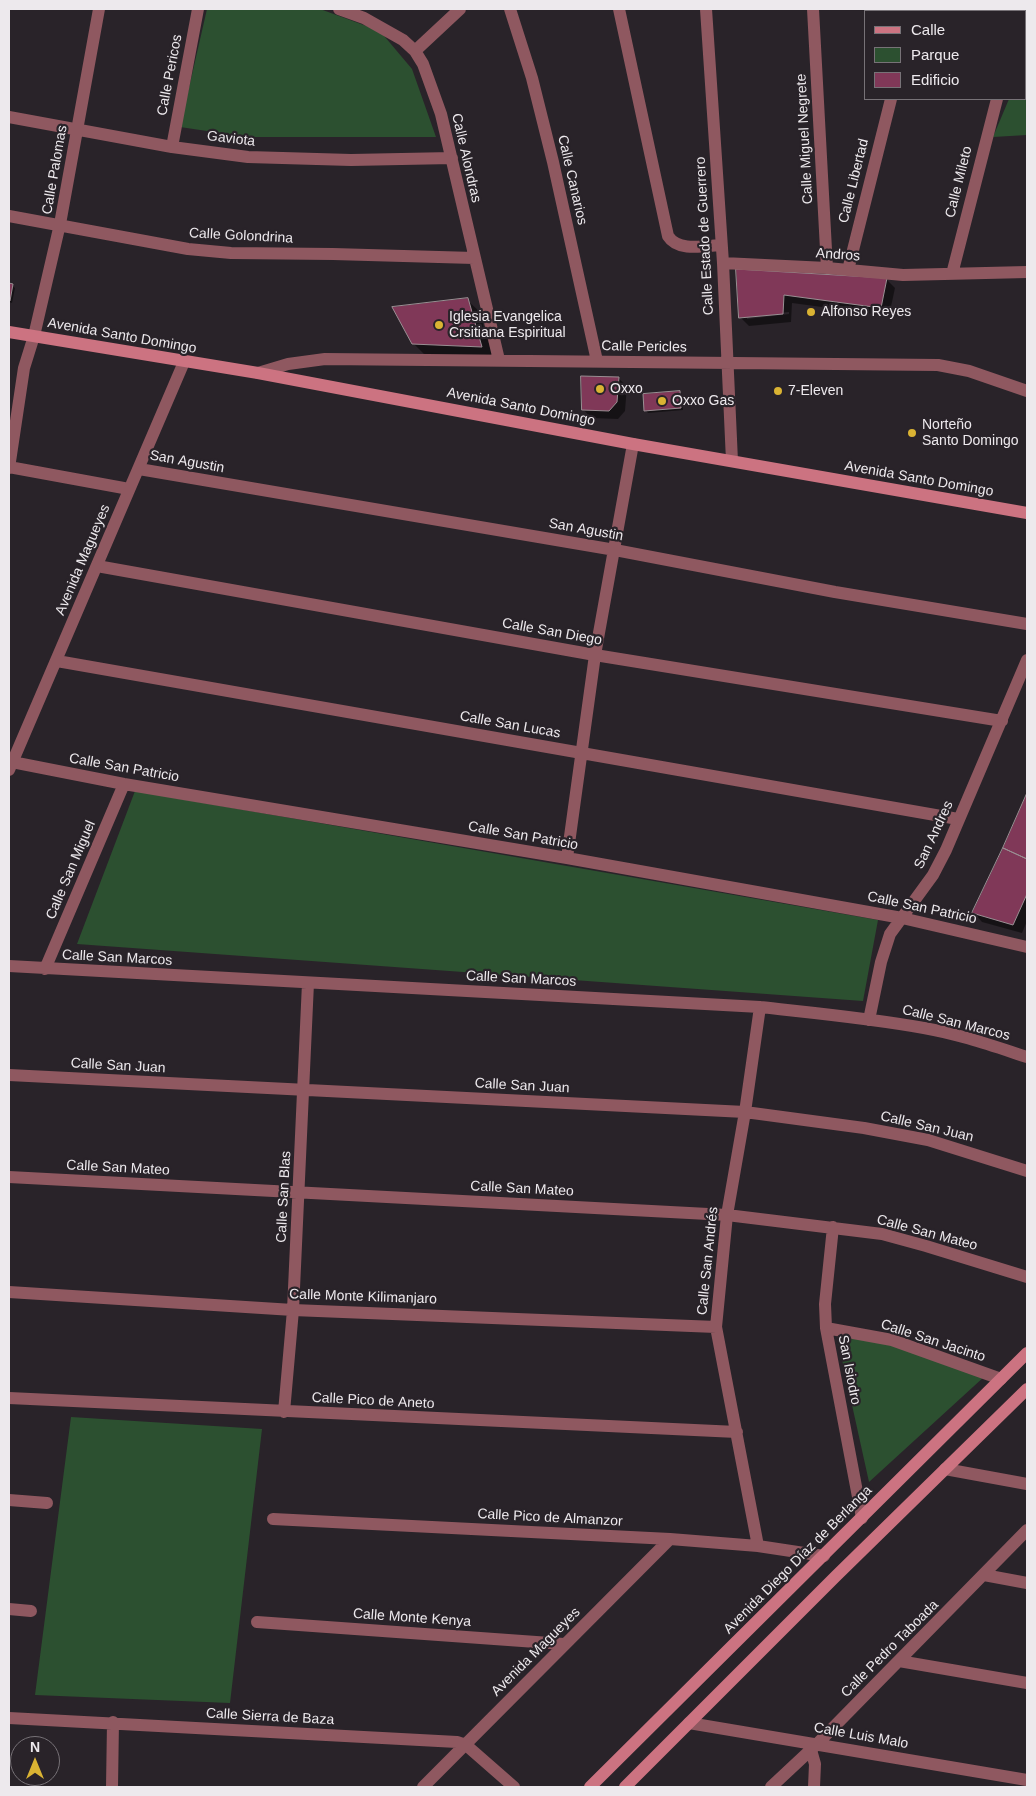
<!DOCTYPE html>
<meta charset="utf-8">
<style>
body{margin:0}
#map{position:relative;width:1036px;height:1796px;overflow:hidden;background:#292329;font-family:Helvetica,sans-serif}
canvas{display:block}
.frame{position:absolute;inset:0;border:10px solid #ede9ed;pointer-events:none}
.legend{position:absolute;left:864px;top:10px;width:162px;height:90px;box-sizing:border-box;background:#292329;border:1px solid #777277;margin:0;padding:6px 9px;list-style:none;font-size:15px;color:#ede9ed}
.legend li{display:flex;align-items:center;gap:10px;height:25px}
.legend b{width:25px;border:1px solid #777277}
.north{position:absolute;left:10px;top:1736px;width:50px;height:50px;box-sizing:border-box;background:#292329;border:1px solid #777277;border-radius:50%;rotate:0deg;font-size:14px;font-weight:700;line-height:20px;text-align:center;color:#ede9ed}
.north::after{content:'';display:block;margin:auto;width:18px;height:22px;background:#dab333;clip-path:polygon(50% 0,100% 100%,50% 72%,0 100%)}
</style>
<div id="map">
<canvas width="1036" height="1796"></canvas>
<div class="frame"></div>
<ul class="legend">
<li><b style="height:6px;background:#cc7381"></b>Calle</li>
<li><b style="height:14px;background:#2c5030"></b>Parque</li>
<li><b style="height:14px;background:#803858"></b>Edificio</li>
</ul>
<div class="north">N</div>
</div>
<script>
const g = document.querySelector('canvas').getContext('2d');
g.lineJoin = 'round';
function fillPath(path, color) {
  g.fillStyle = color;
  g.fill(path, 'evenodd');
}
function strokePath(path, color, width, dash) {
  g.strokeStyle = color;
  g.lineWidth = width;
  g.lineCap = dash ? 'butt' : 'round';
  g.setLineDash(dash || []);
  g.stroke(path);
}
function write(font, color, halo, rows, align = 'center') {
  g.font = font + ' Helvetica,sans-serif';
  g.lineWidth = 4.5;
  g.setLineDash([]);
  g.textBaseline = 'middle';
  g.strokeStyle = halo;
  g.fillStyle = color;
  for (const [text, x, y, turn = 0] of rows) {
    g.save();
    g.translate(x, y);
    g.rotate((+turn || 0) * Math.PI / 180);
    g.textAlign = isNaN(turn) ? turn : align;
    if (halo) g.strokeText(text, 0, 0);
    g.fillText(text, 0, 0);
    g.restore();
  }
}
const green = new Path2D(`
 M 207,9 L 320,9 L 380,31 L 412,69 L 436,137 L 247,137 L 180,127 Z
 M 1025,61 L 1027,61 L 1027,135 L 993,137 L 1009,99 L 1025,99 Z
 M 135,791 L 878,920 L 863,1001 L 77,944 Z
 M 837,1337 L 880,1340 L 985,1376 L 869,1482 Z
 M 71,1417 L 262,1429 L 230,1703 L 35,1695 Z`);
const shadow = new Path2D(`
 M 737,270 L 887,280 L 895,288 L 889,316 L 792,303 L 791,322 L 749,326 L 741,318 ZM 789,312 L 789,314 L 747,319 L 747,316 Z
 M 9,284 L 15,288 L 12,303 L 9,302 Z
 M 467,300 L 479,311 L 493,357 L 425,355 L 413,343 Z
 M 618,378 L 627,386 L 625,411 L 618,419 L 591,418 L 583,409 Z
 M 679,392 L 682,394 L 683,410 L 648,413 L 646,410 Z
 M 1027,796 L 1027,921 L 1022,933 L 982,922 L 974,913 Z`);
const building = new Path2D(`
 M 736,269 L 887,278 L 881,308 L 784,295 L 783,314 L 739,318 Z
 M 9,283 L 13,284 L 10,301 L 9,301 Z
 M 468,298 L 482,347 L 412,344 L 392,307 Z
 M 581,376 L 619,377 L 617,402 L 609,411 L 582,410 Z
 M 680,391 L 681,408 L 644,411 L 643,394 Z
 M 1027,793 L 1027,859 L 1003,848 Z
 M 1003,848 L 1027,859 L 1027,894 L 1013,925 L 972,913 Z`);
const street = new Path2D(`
 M 339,9 L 364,18 L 403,40 L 415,51 L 423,64 L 441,114 L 499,360
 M 510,9 L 532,78 L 553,162 L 597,361
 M 619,9 L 668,236 C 678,252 704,246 721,245
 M 706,9 L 723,263 L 732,461
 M 813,9 L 827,268
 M 921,11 L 923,9
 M 1025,39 L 1027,34
 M 415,51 L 460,9
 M 9,117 L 172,147 L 248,157 L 351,160 L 452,158
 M 172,147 L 198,9
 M 9,216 L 188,249 L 231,253 L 333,254 L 474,258
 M 723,263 L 827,268 L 903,275 L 1027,272
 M 848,270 L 891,99
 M 952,274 L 997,99
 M 258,373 L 288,364 L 325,359 L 938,365 L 969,371 L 1027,391
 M 9,467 L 129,489
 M 9,468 L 24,368 L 34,336 L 60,224 L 99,9
 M 139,469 L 615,550 L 835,592 L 1027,624
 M 97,566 L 595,655 L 1002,721
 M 57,661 L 958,819
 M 12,762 L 124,784 L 567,858 L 902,918 L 1027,947
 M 9,770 L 184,362
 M 567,858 L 595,655 L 633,444
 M 9,966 L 760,1007 C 814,1013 869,1018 924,1028 C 959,1034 993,1046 1027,1057
 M 45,969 L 124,784
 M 869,1020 L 881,962 L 890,934 L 933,875 L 946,850 L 1027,660
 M 9,1075 L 745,1112 L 864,1128 L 928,1140 L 1027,1171
 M 9,1177 L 727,1215 L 882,1234 L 926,1246 L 1027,1277
 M 833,1227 L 825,1304 L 826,1328 L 862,1518
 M 9,1292 L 293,1310 L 716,1327
 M 826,1328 L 892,1340 L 1001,1379
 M 9,1398 L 737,1432
 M 284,1412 L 293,1310 L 308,983
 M 945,1469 L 1027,1484
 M 9,1500 L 47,1503
 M 273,1519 L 670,1539 L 758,1546 L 824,1556
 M 758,1546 L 716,1327 L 727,1215 L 745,1112 L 760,1007
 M 984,1575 L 1027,1583
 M 9,1609 L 31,1611
 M 257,1622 L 564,1644
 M 899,1661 L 1027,1683
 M 9,1718 L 457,1742 L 466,1745 L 514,1787
 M 689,1723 L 1027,1780
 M 811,1750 L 815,1764 L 814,1787
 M 112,1787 L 113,1722
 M 423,1787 L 670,1539
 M 771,1787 L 817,1744 L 1027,1530`);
const secondary = new Path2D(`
 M 9,332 L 258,373 L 633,444 L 1027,513
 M 590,1787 L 1027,1353
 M 625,1787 L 836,1576 L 1027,1389`);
const markers = [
 [811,312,5,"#dab333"],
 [439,325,5,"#dab333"],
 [600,389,5,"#dab333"],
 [778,391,5,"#dab333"],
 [662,401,5,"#dab333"],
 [912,433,5,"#dab333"]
];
const streetNames = [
 ["Calle Pericos",170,75,-79],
 ["Gaviota",231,139,7],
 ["Calle Miguel Negrete",805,139,-93],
 ["Calle Alondras",466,158,77],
 ["Calle Palomas",55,170,-80],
 ["Calle Canarios",572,180,77],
 ["Calle Libertad",854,181,-76],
 ["Calle Mileto",959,182,-76],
 ["Calle Golondrina",241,236,3],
 ["Calle Estado de Guerrero",705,236,-93],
 ["Andros",838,255,4],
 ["Avenida Santo Domingo",122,336,10],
 ["Calle Pericles",644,347,1],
 ["Avenida Santo Domingo",521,407,11],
 ["San Agustin",187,462,10],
 ["Avenida Santo Domingo",919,479,10],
 ["San Agustin",586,530,10],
 ["Avenida Magueyes",83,560,-67],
 ["Calle San Diego",552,632,10],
 ["Calle San Lucas",510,725,10],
 ["Calle San Patricio",124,768,10],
 ["San Andres",934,835,-65],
 ["Calle San Patricio",523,836,10],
 ["Calle San Miguel",71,870,-67],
 ["Calle San Patricio",922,908,12],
 ["Calle San Marcos",117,958,3],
 ["Calle San Marcos",521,979,3],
 ["Calle San Marcos",956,1023,14],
 ["Calle San Juan",118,1066,3],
 ["Calle San Juan",522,1086,3],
 ["Calle San Juan",927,1127,13],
 ["Calle San Mateo",118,1168,3],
 ["Calle San Mateo",522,1189,3],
 ["Calle San Blas",284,1197,-87],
 ["Calle San Mateo",927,1233,15],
 ["Calle San Andrés",708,1261,-84],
 ["Calle Monte Kilimanjaro",363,1297,2],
 ["Calle San Jacinto",933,1341,18],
 ["San Isiodro",849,1370,79],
 ["Calle Pico de Aneto",373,1401,3],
 ["Calle Pico de Almanzor",550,1518,3],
 ["Avenida Diego Díaz de Berlanga",798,1560,-45],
 ["Calle Monte Kenya",412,1618,4],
 ["Calle Pedro Taboada",890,1649,-45],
 ["Avenida Magueyes",536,1652,-45],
 ["Calle Sierra de Baza",270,1717,3],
 ["Calle Luis Malo",861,1736,10]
];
const poiNames = [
 ["Alfonso Reyes",821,312],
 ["Iglesia Evangelica",449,317],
 ["Crsitiana Espiritual",449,333],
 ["Oxxo",610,389],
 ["7-Eleven",788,391],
 ["Oxxo Gas",672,401],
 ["Norteño",922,425],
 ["Santo Domingo",922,441]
];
fillPath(green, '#2c5030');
fillPath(shadow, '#0007');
fillPath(building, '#803858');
strokePath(building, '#9a8f93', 1);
strokePath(street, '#8f5860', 12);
strokePath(secondary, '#cc7381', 12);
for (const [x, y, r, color] of markers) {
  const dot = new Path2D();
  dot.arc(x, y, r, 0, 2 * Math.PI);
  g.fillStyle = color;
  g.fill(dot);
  strokePath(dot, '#292329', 2);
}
write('14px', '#ede9ed', '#292329', streetNames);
write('14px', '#ede9ed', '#292329', poiNames, 'left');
</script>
